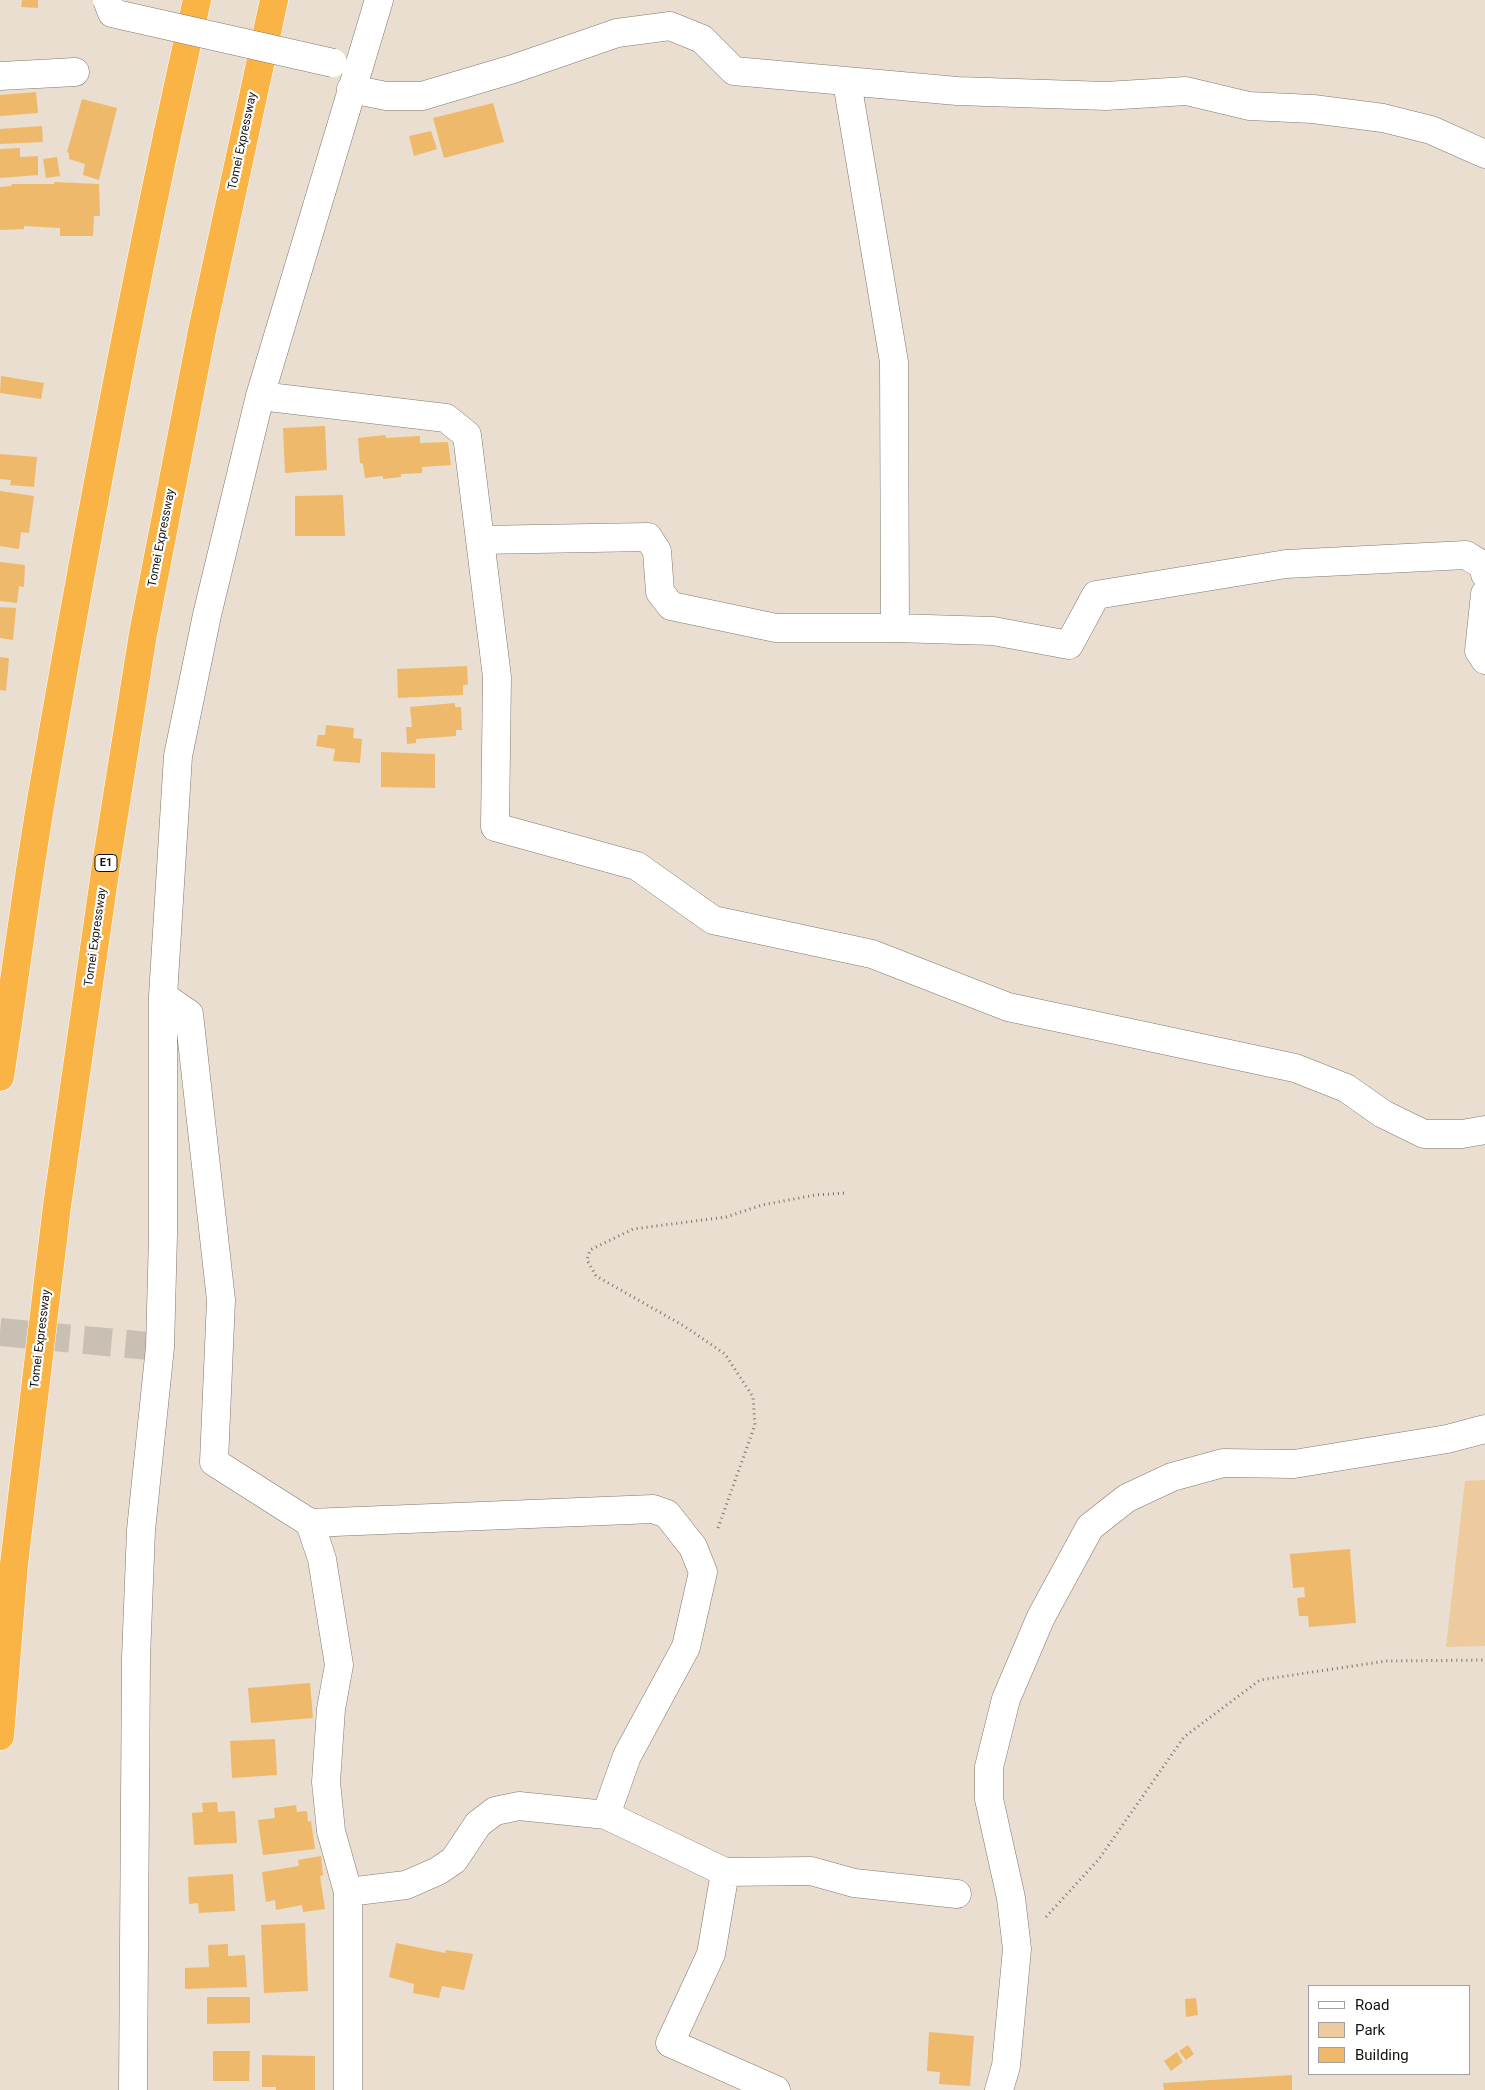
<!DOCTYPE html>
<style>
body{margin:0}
#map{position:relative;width:1485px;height:2090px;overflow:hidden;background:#e9decf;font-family:Roboto,sans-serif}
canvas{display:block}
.legend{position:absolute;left:1308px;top:1985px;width:162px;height:90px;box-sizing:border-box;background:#fff;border:1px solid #a1a09e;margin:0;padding:6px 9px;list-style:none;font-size:15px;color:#14110c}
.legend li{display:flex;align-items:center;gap:10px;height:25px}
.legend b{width:25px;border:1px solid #a1a09e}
</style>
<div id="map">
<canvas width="1485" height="2090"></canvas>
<ul class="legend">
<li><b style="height:6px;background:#fff"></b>Road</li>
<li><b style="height:14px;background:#edcb9e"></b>Park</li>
<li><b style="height:14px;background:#efb96c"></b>Building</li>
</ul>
</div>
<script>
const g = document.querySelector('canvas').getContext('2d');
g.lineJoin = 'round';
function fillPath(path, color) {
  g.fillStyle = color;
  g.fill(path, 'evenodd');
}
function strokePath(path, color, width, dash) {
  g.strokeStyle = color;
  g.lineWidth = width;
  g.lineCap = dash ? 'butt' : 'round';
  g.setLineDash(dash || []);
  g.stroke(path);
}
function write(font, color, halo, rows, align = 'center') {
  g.font = font + ' Roboto,sans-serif';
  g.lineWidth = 4.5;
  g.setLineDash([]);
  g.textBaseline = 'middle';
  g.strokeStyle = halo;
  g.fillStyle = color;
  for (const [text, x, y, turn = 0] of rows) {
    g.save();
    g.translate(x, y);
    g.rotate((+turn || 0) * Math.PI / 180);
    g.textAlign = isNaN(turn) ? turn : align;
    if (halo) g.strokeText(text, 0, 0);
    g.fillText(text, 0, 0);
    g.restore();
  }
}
const green = new Path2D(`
 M 1485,1480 L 1485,1646 L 1446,1647 L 1465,1481 Z`);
const building = new Path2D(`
 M 22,0 L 38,0 L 38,8 L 21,7 Z
 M 36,92 L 38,113 L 0,116 L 0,95 Z
 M 82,99 L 117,108 L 99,180 L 83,175 L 85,164 L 69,159 L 69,153 L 67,152 Z
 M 493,103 L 504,142 L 444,158 L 433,118 Z
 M 42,126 L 43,142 L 0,144 L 0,129 Z
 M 431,131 L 437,149 L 414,156 L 409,136 Z
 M 20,148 L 20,157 L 38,156 L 38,175 L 0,178 L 0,149 Z
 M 57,157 L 60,176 L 46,178 L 43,159 Z
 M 54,182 L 99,184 L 100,216 L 94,216 L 93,236 L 60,236 L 60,228 L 24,226 L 24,229 L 0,230 L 0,187 L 11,186 L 12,184 L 54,184 Z
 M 1,376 L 44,383 L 41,399 L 0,393 Z
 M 325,426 L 327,470 L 285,473 L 283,428 Z
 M 385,435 L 386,438 L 420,436 L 420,443 L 448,442 L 451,465 L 422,467 L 422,473 L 401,474 L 401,477 L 383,479 L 383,476 L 365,478 L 363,464 L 360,463 L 358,438 Z
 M 0,454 L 37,457 L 34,487 L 10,485 L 11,480 L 0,479 Z
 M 0,491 L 34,496 L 29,533 L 21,532 L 19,549 L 0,546 Z
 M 343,495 L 345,536 L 295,536 L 295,496 Z
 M 0,562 L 25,565 L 24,587 L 19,586 L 17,603 L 0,601 Z
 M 0,607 L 16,608 L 13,640 L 0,638 Z
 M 0,657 L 9,658 L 6,691 L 0,690 Z
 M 467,666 L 468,685 L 463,685 L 463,695 L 398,698 L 397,669 Z
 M 455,703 L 455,707 L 461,707 L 462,730 L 456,730 L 456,736 L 416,739 L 416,743 L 407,744 L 406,727 L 412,727 L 410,707 Z
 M 326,725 L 354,728 L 353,738 L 362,739 L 360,763 L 333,761 L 335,749 L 316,746 L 318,735 L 325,735 Z
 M 381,752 L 435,754 L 435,788 L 381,787 Z
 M 1350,1549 L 1356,1623 L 1309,1627 L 1308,1616 L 1299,1616 L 1297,1598 L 1305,1597 L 1304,1587 L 1293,1588 L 1290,1554 Z
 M 310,1683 L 313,1718 L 251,1723 L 248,1688 Z
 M 275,1739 L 277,1775 L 232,1778 L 230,1741 Z
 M 217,1802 L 218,1812 L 235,1811 L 237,1843 L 194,1845 L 192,1813 L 203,1812 L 202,1803 Z
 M 296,1805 L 297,1812 L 307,1811 L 308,1822 L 311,1821 L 315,1849 L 263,1855 L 258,1820 L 275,1818 L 274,1808 Z
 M 321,1856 L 323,1875 L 320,1876 L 325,1909 L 303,1912 L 302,1905 L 276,1910 L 275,1900 L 266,1902 L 262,1872 L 299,1866 L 298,1860 Z
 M 233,1874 L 235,1911 L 199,1913 L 198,1903 L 189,1904 L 188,1877 Z
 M 305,1923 L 308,1991 L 264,1993 L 261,1925 Z
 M 396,1943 L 445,1953 L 446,1950 L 473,1954 L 464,1990 L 442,1986 L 439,1998 L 413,1993 L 414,1984 L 389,1977 Z
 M 228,1944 L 228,1956 L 245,1955 L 247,1987 L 185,1989 L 185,1968 L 209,1967 L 208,1945 Z
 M 207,1997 L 250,1997 L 250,2023 L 207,2024 Z
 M 1196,1998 L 1198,2015 L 1186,2017 L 1185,1999 Z
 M 929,2032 L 974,2036 L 970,2086 L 939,2084 L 940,2072 L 927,2071 Z
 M 1188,2045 L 1194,2054 L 1186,2060 L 1179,2051 Z
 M 213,2051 L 250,2051 L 249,2081 L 213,2081 Z
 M 1177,2052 L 1183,2062 L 1171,2071 L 1164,2061 Z
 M 262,2055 L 315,2056 L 315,2090 L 276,2090 L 276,2087 L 262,2087 Z
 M 1292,2075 L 1292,2090 L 1164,2090 L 1163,2083 Z`);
const minorTunnel = new Path2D(`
 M 0,1332 L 160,1347`);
const path = new Path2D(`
 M 718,1528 L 755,1425 L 753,1397 L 725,1354 L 684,1326 L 596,1276 L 587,1260 L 590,1250 L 633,1229 L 726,1217 L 762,1205 L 815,1195 L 845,1193
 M 1046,1917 L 1099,1859 L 1184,1737 L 1260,1680 L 1386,1661 L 1485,1660`);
const minor = new Path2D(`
 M 0,76 L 75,72
 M 847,82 L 894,362 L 895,628
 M 351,89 L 386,96 L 422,96 L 513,69 L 617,33 L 670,26 L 702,39 L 734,71 L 957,91 L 1106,96 L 1186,91 L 1249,106 L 1313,109 L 1383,118 L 1431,130 L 1485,154
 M 260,396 L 446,418 L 467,435 L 497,677 L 495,827 L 637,866 L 713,920 L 872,954 L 1008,1007 L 1295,1068 L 1346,1088 L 1383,1114 L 1424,1134 L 1462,1134 L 1485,1130
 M 480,540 L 648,537 L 657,551 L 660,592 L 671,606 L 776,628 L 895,628 L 993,631 L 1069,645 L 1096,595 L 1286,564 L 1466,555 L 1484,566 L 1485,574
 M 1485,594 L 1479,651 L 1485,660
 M 163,996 L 189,1014 L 221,1300 L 214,1462 L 310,1523 L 322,1559 L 339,1665 L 331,1709 L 326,1782 L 331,1831 L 348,1892 L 348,2090
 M 310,1523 L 653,1509 L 667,1514 L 693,1547 L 703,1572 L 686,1647 L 627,1756 L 606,1815
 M 725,1872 L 711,1954 L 670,2043 L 776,2090
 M 348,1892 L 406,1885 L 438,1871 L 454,1860 L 478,1824 L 495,1811 L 519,1806 L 606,1815 L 725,1872 L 811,1871 L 854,1883 L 957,1894
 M 133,2090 L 136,1658 L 141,1530 L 160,1347 L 163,1235 L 163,996 L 178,756 L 207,615 L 260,396 L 379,0
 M 999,2090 L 1006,2066 L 1017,1949 L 1011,1898 L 989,1799 L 989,1767 L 1006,1699 L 1041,1617 L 1090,1527 L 1127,1498 L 1172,1477 L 1223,1463 L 1294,1464 L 1447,1439 L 1485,1429`);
const highway = new Path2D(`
 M 0,1077 C 15,979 27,880 44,783 C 89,521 138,259 197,0
 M 0,1736 L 14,1564 L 57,1206 L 106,865 L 143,634 L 202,331 L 274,0`);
const minorBridge = new Path2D(`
 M 107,0 L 112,13 L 333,63`);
const shields = [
 [106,863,22]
];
const shieldNames = [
 ["E1",106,863]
];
const streetNames = [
 ["Tomei Expressway",243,141,-78],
 ["Tomei Expressway",162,538,-79],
 ["Tomei Expressway",96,937,-82],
 ["Tomei Expressway",41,1339,-83]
];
fillPath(green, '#edcb9e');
fillPath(building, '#efb96c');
strokePath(minorTunnel, '#c9bfb2', 28, [28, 14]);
strokePath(minor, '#82786b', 29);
strokePath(highway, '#fff', 29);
strokePath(path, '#7b746a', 3, [1, 4]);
strokePath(minor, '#fff', 28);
strokePath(highway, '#f9b445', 28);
strokePath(minorBridge, '#82786b', 29, []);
strokePath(minorBridge, '#fff', 28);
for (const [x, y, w] of shields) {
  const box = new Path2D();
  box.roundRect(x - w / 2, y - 8.5, w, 17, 4);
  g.fillStyle = '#fff';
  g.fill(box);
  strokePath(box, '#14110c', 1);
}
write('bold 11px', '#14110c', null, shieldNames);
write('12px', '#14110c', '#fff', streetNames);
</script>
